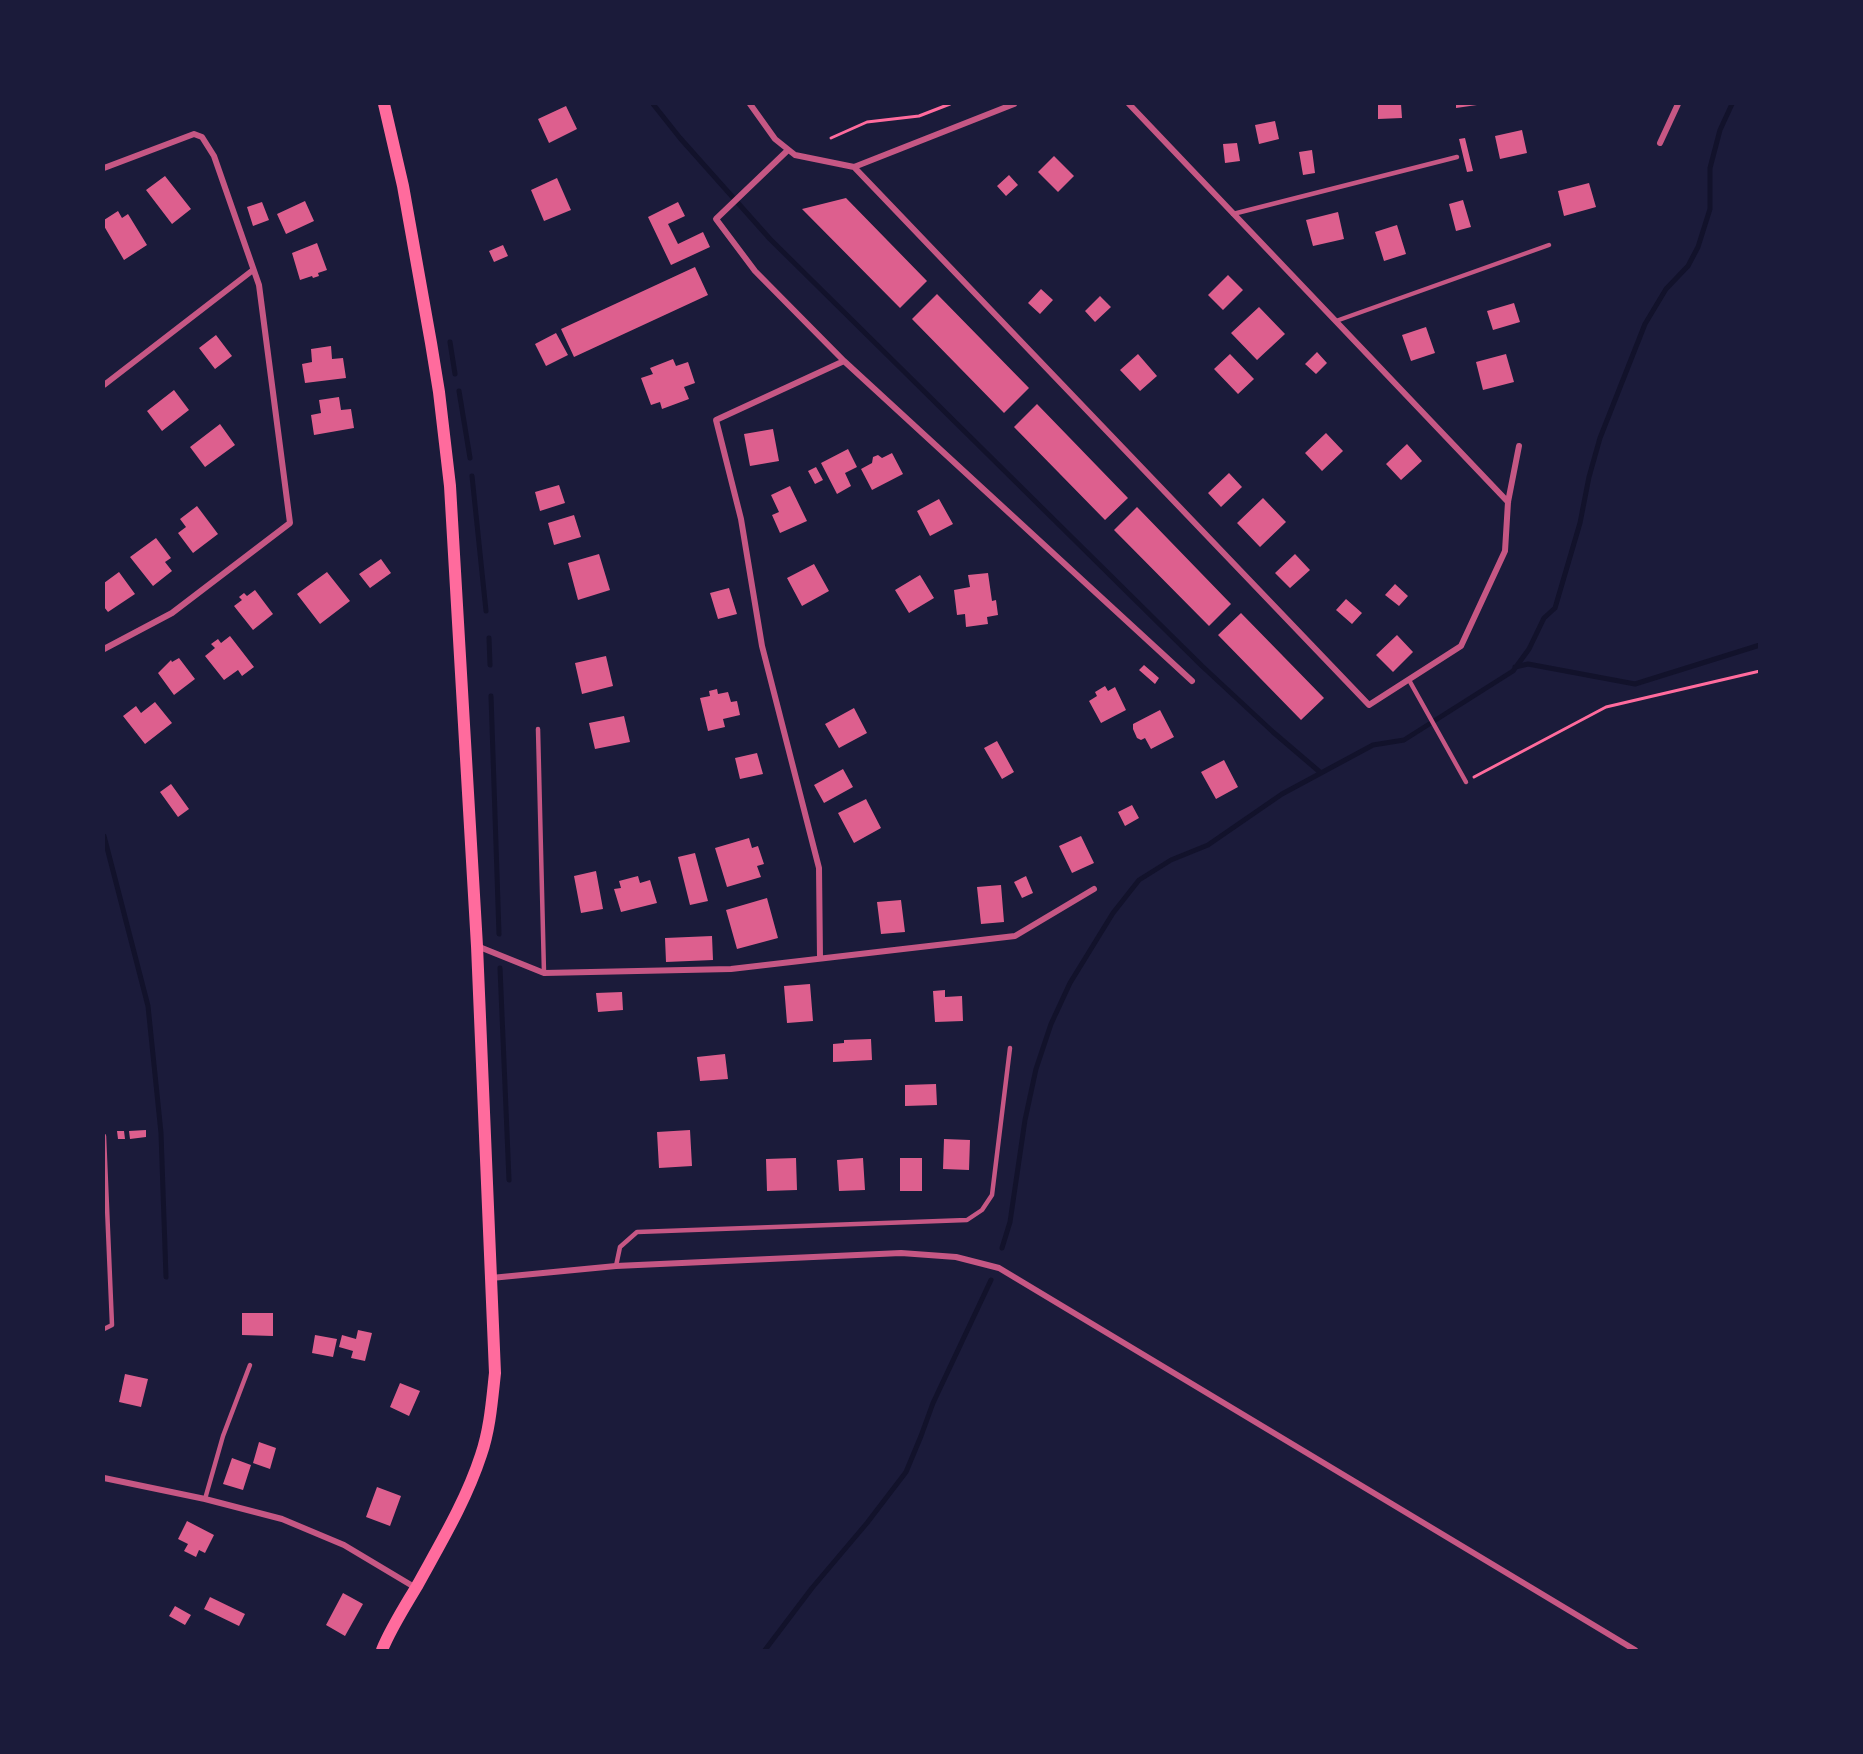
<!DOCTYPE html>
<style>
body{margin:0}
#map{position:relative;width:1863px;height:1754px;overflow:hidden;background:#1b1b3a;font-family:"IBM Plex Sans",sans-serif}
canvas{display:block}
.frame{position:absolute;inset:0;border:105px solid #1b1b3a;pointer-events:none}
</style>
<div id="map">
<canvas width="1863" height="1754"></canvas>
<div class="frame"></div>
</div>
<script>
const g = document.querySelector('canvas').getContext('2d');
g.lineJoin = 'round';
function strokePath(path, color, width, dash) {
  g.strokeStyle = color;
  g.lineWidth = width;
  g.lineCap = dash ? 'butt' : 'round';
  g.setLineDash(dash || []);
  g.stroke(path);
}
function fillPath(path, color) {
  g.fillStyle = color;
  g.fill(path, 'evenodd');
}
const stream = new Path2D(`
 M 653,104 L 680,138 L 770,239 L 1202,666 L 1273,732 L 1321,773
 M 450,342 L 455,374
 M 459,391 L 470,458
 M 472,476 L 486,611
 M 489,638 L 490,665
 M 1515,667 L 1528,664 L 1635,684 L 1760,645
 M 491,696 L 499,934
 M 104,836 L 148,1006 L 161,1133 L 166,1277
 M 500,968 L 509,1180
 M 1002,1248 L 1010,1222 L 1025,1120 L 1036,1069 L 1051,1024 L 1070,983 L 1113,913 L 1139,880 L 1171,860 L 1208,845 L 1282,794 L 1373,745 L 1404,740 L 1513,671 L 1529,649 L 1544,618 L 1555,608 L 1580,523 L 1589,477 L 1600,438 L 1645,324 L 1666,289 L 1688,266 L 1698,247 L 1710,209 L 1710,168 L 1720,130 L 1732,104
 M 765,1650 L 812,1588 L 867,1523 L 906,1472 L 921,1436 L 933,1403 L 991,1280`);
const building = new Path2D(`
 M 1378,104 L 1401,104 L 1402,118 L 1378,119 Z
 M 1456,104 L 1477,104 L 1477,105 L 1456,108 Z
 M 566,106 L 577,129 L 549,143 L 538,119 Z
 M 1275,121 L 1279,139 L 1259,144 L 1255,125 Z
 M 1522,130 L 1527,153 L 1500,159 L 1495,136 Z
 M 1465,138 L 1473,171 L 1467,172 L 1459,139 Z
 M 1237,143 L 1240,161 L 1225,163 L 1223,144 Z
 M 1312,150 L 1315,173 L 1303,175 L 1299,152 Z
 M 1054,156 L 1074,176 L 1058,192 L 1038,172 Z
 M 1009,175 L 1018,185 L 1006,196 L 997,186 Z
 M 165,176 L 191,209 L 172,224 L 146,190 Z
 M 557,178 L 571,210 L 544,221 L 531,190 Z
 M 1589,183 L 1596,207 L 1564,216 L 1558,191 Z
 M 846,198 L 927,281 L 900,308 L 802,209 Z
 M 1463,200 L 1471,227 L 1456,231 L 1449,204 Z
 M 305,201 L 314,221 L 286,234 L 277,214 Z
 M 262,202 L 269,220 L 253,226 L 247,207 Z
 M 678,202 L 685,216 L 668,224 L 678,244 L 703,232 L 710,247 L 671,265 L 648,217 Z
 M 118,211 L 122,218 L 128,214 L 147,245 L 124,260 L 104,226 L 104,220 Z
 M 1338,212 L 1344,239 L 1313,246 L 1306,220 Z
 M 1397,225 L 1406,254 L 1384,261 L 1375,232 Z
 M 317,243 L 327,270 L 318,273 L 319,276 L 313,278 L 312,276 L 300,280 L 292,253 Z
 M 503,245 L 508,256 L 494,262 L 489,251 Z
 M 695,267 L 708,295 L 574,357 L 561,329 Z
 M 1228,275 L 1243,290 L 1223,310 L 1208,295 Z
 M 1041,289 L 1053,300 L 1040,314 L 1028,303 Z
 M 937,294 L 1029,388 L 1004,413 L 912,319 Z
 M 1100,296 L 1111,307 L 1095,322 L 1085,311 Z
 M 1514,303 L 1520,322 L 1493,330 L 1487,311 Z
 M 1259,307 L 1285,334 L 1257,360 L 1231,333 Z
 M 1426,327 L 1435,353 L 1411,361 L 1402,335 Z
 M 556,333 L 568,355 L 546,366 L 535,344 Z
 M 216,335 L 232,356 L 215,369 L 199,348 Z
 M 331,346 L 332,359 L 343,358 L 346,378 L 305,383 L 302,364 L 312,362 L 311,349 Z
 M 1317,352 L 1327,363 L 1316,374 L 1305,364 Z
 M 1138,354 L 1157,376 L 1140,391 L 1120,370 Z
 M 1230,354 L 1254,379 L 1238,394 L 1214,369 Z
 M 1506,354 L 1514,382 L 1483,390 L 1476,362 Z
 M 673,359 L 676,366 L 688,362 L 695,383 L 684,387 L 689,399 L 662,409 L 660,402 L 651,405 L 641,378 L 653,374 L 650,368 Z
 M 174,390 L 189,410 L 162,431 L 147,411 Z
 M 339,397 L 341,410 L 351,409 L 354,428 L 314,435 L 311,415 L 321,413 L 319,400 Z
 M 1037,404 L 1128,498 L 1105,520 L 1014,427 Z
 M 220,424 L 235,445 L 205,467 L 190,447 Z
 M 773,429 L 779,461 L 750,466 L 744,434 Z
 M 1326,433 L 1343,451 L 1322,471 L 1305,453 Z
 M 1407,444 L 1422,461 L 1401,480 L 1386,464 Z
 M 848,449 L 857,467 L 845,473 L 851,486 L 837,494 L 821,463 Z
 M 892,453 L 903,474 L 872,490 L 861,469 L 872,463 L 873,457 L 878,455 L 882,458 Z
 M 816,467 L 823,480 L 815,484 L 808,471 Z
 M 1229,473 L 1242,487 L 1221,507 L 1208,493 Z
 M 559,485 L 565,503 L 540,511 L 535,492 Z
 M 790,486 L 807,521 L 780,533 L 772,515 L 779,512 L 771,495 Z
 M 1263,498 L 1286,522 L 1260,547 L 1237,523 Z
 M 939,499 L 953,524 L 930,536 L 917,511 Z
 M 197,506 L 218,534 L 193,553 L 178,533 L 186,527 L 180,519 Z
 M 1137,507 L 1231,604 L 1209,626 L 1114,530 Z
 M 574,515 L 581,537 L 554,545 L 548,523 Z
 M 156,538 L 171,558 L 165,562 L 172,571 L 153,586 L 130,557 Z
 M 599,554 L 610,590 L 578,600 L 568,563 Z
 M 1295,554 L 1310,570 L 1290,588 L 1275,573 Z
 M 381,559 L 391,573 L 370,588 L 359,574 Z
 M 814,564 L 829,591 L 802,606 L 787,578 Z
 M 119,572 L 135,594 L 108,612 L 104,607 L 104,583 Z
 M 327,572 L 350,601 L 320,624 L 297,594 Z
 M 988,573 L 992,601 L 996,600 L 998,615 L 987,617 L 988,624 L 966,627 L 965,614 L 957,615 L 954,590 L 970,587 L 968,575 Z
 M 920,575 L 934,598 L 909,613 L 895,590 Z
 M 1395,584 L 1408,596 L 1399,606 L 1385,595 Z
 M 729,588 L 737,614 L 718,619 L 710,593 Z
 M 255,590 L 273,614 L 253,630 L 234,606 L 242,600 L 239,597 L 244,593 L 247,596 Z
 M 1346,599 L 1362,613 L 1352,624 L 1336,610 Z
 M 1241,613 L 1324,698 L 1301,720 L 1218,635 Z
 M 1397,635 L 1413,652 L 1393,672 L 1376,655 Z
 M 230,636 L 254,667 L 242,676 L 238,670 L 224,680 L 205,656 L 215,648 L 211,644 L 218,639 L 221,643 Z
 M 606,656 L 613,686 L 582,694 L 575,663 Z
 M 179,658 L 195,679 L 174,695 L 158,673 L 171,660 L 172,662 Z
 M 1144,665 L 1159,678 L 1155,684 L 1139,670 Z
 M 1105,686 L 1108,691 L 1115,687 L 1126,710 L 1101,723 L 1089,701 L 1097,696 L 1095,692 Z
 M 717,689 L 718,694 L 728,692 L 731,702 L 737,701 L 740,715 L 723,719 L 725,727 L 708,731 L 700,698 L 710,696 L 709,691 Z
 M 155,702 L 172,723 L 145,744 L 123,716 L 136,706 L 141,713 Z
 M 854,708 L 867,733 L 839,748 L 825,724 Z
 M 1160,710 L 1174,737 L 1151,749 L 1145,738 L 1141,740 L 1137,738 L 1133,729 L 1133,724 Z
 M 624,716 L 630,742 L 595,749 L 589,723 Z
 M 997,741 L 1014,772 L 1002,779 L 984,748 Z
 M 757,753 L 763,774 L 740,779 L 735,758 Z
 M 1224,760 L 1238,787 L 1216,799 L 1201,772 Z
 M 843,769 L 853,787 L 824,803 L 814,785 Z
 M 171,784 L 189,809 L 178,817 L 160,792 Z
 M 866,799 L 881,828 L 854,843 L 838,813 Z
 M 1132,805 L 1139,818 L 1125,826 L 1118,812 Z
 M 1081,836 L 1094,863 L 1072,873 L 1059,846 Z
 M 749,838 L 752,848 L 758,846 L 764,864 L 757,866 L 761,877 L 727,887 L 715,848 Z
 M 695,853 L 708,901 L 690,905 L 678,857 Z
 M 596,871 L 603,909 L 581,913 L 574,876 Z
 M 638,876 L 640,883 L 650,880 L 657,903 L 621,912 L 614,889 L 621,888 L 619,881 Z
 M 1026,876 L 1033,893 L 1022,898 L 1014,882 Z
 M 1001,885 L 1004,922 L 981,924 L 977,887 Z
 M 767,898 L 778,938 L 737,949 L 726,910 Z
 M 901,900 L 905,932 L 881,934 L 877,902 Z
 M 712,936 L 713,960 L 666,962 L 665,938 Z
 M 810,984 L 813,1021 L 787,1023 L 784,986 Z
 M 945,990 L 945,997 L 962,996 L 963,1021 L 935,1022 L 933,991 Z
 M 622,992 L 623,1010 L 598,1012 L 596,993 Z
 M 871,1039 L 872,1060 L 833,1062 L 833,1044 L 844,1043 L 844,1040 Z
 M 725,1054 L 728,1079 L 700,1081 L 697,1057 Z
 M 936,1084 L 937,1105 L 905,1106 L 905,1085 Z
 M 146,1130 L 146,1137 L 130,1139 L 129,1131 Z
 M 690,1130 L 692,1166 L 659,1168 L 657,1132 Z
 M 117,1131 L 124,1131 L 125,1139 L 118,1139 Z
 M 944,1139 L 970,1140 L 969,1170 L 943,1169 Z
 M 796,1158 L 797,1190 L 767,1191 L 766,1159 Z
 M 863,1158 L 865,1190 L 839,1191 L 837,1160 Z
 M 900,1158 L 922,1158 L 922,1191 L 900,1191 Z
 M 242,1313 L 273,1313 L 273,1336 L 242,1335 Z
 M 358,1330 L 372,1333 L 365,1361 L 351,1358 L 353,1351 L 339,1347 L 342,1335 L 356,1339 Z
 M 315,1335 L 337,1339 L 333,1357 L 312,1353 Z
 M 125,1374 L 148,1379 L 141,1407 L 119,1402 Z
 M 400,1383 L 420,1391 L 409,1416 L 390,1407 Z
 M 259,1442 L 276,1448 L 270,1469 L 253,1463 Z
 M 232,1458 L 251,1465 L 243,1490 L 223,1484 Z
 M 377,1487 L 401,1496 L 390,1526 L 366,1517 Z
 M 187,1521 L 214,1535 L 205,1553 L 199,1550 L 196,1557 L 184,1551 L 188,1544 L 178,1539 Z
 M 343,1593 L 363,1604 L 345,1636 L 326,1625 Z
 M 210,1597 L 245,1614 L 239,1626 L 204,1609 Z
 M 175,1606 L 191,1615 L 185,1625 L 169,1616 Z`);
const path = new Path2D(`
 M 831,138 L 867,122 L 919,116 L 950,104
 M 1474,777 L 1606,707 L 1760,671`);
const service = new Path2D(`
 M 1233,214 L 1457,157
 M 1336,321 L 1549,245
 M 1409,680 L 1466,782
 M 538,729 L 544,973
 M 104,1136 L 112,1325 L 104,1329
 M 616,1266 L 620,1247 L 637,1232 L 967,1220 L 982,1210 L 992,1195 L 1010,1048
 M 205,1499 L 223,1436 L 250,1365`);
const minor = new Path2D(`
 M 750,104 L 775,139 L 795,155 L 854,167 L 1369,705 L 1461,646 L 1505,551 L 1508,502 L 1519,446
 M 1129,104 L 1508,502
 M 1660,143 L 1678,104
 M 788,150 L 716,219 L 755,271 L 844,361 L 1192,681
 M 854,167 L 1014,104
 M 104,168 L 194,134 L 202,137 L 214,156 L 259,285 L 290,523 L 172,613 L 104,649
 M 104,385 L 253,270
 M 477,946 L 544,973 L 731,969 L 1015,936 L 1094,889
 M 820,958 L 819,868 L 762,646 L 741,519 L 716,420 L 844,361
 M 491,1278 L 616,1266 L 901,1253 L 956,1257 L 999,1268 L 1635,1650
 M 104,1478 L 205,1499 L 282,1519 L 344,1545 L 416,1588`);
const secondary = new Path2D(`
 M 382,1650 C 391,1628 404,1608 417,1586 C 440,1544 466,1501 481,1455 C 490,1429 492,1400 495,1373 L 477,946 L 450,486 L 439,392 L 431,343 L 403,186 L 384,104`);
strokePath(stream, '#12122b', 5);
fillPath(building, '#dd5f8e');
strokePath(path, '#ff6b9d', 3);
strokePath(service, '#c65784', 4.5);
strokePath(minor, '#c65784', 6);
strokePath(secondary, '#ff6b9d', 12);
</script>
